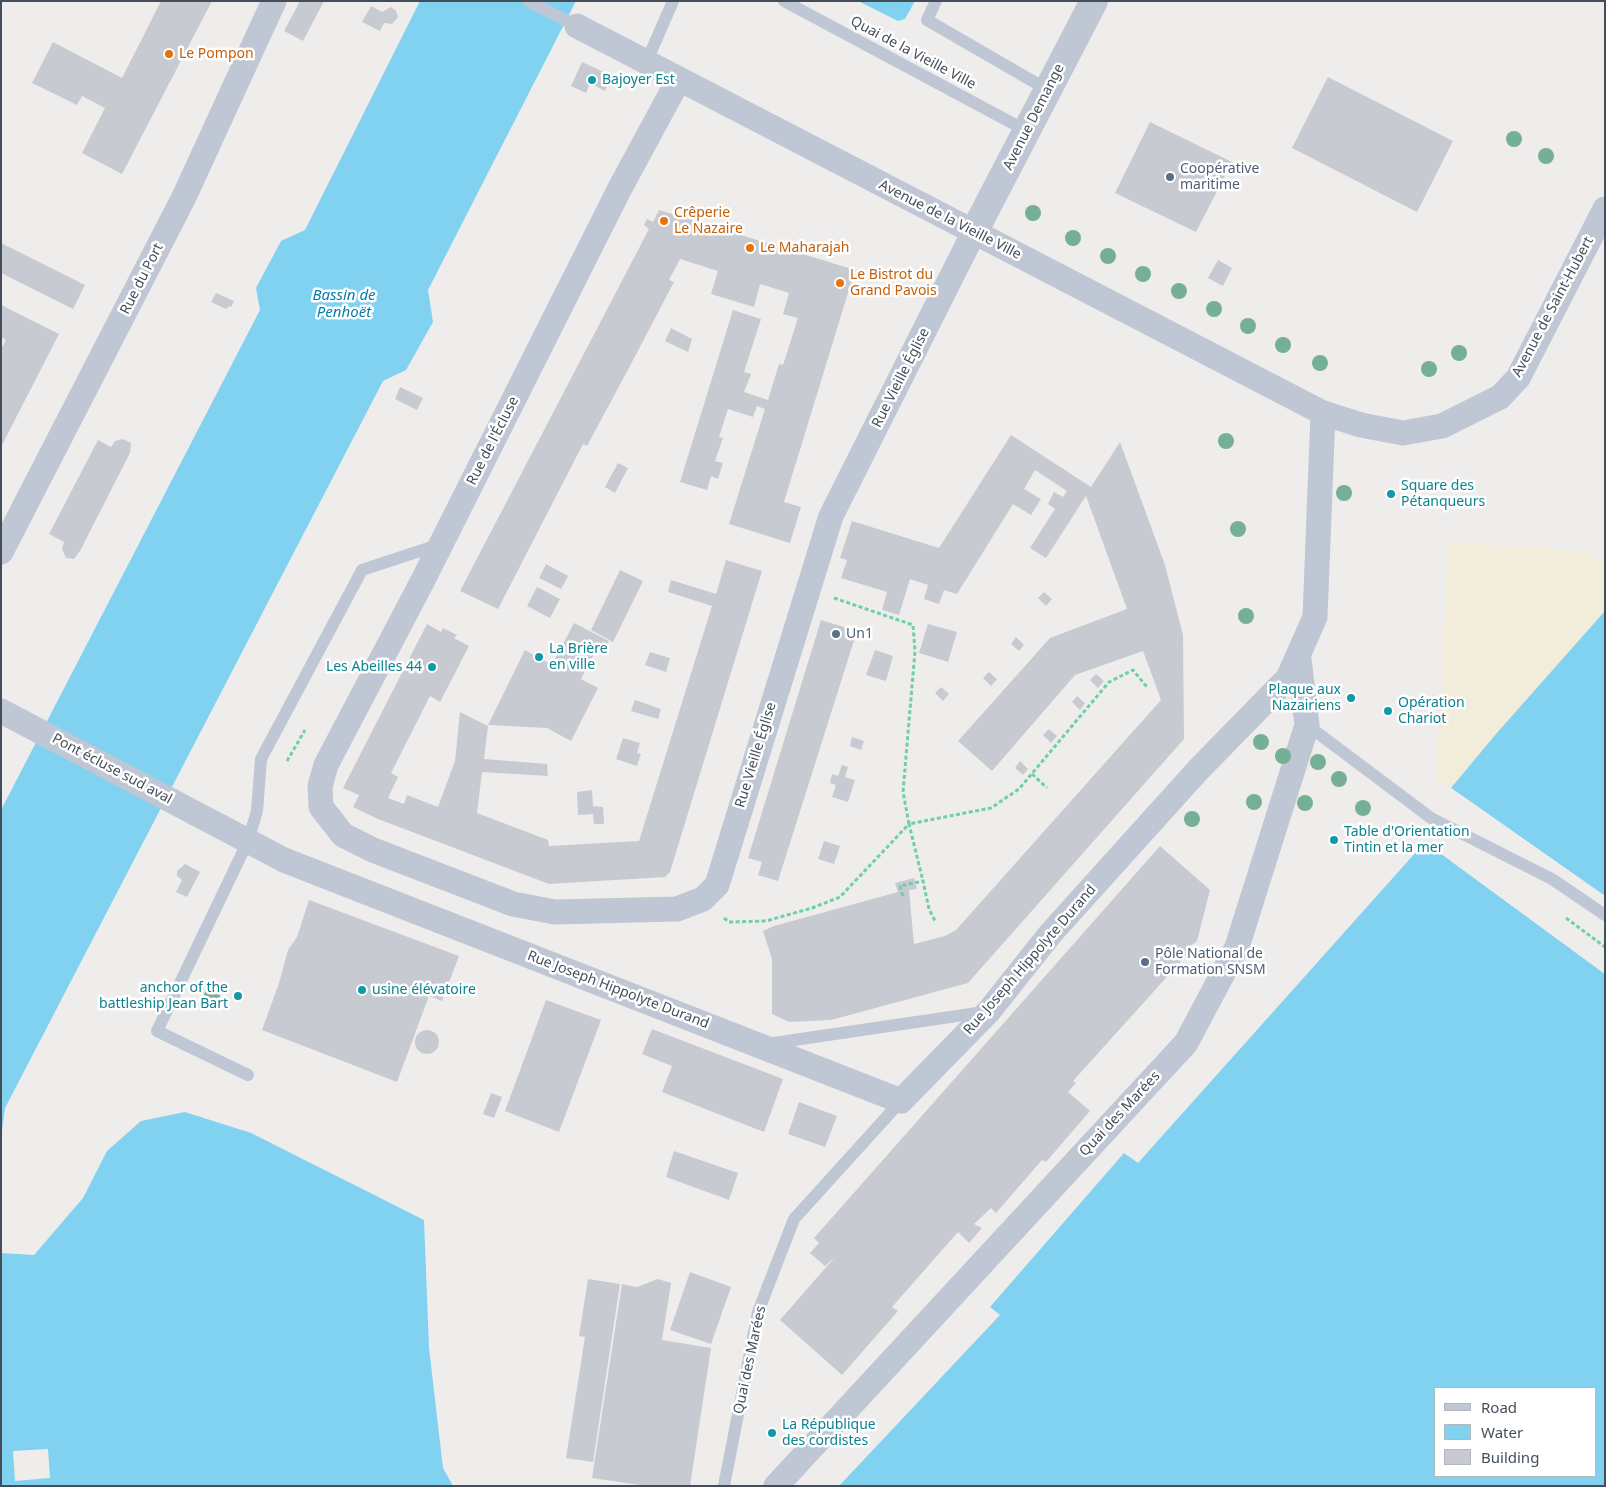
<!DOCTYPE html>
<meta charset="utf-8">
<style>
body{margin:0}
#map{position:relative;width:1606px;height:1487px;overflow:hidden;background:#efecec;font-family:"Noto Sans",sans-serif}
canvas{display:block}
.frame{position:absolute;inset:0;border:2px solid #444e5a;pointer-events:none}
.legend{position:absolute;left:1434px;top:1387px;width:162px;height:90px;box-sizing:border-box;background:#fff;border:1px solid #b4b8bd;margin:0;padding:6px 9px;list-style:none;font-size:15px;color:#444e5a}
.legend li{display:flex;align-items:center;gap:10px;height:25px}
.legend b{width:25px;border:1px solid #b4b8bd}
</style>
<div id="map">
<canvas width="1606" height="1487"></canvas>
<div class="frame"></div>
<ul class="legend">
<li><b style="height:6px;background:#bec7d3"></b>Road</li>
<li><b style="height:14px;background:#81d1f0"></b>Water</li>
<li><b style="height:14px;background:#c8cad2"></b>Building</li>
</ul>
</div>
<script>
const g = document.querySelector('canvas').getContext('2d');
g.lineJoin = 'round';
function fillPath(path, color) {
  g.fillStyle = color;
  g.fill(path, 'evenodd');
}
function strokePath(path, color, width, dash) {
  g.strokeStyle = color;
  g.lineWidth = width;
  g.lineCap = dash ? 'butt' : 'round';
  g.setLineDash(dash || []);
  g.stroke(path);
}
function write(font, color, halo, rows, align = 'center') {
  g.font = font + ' "Noto Sans",sans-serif';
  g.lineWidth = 5;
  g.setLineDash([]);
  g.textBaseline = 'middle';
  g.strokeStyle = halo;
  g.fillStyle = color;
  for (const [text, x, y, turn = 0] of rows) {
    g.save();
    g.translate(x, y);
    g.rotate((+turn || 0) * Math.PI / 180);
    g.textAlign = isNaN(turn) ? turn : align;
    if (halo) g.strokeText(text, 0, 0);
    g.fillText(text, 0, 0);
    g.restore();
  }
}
const sand = new Path2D(`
 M 1447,542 L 1589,551 L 1605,566 L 1605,738 L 1527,840 L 1436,778 L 1445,609 Z`);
const water = new Path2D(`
 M 420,1 L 576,1 L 428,290 L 433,322 L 406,370 L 383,381 L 5,1108 L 1,1138 L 1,810 L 260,310 L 256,288 L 281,241 L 305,230 Z
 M 858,1 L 915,1 L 905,19 L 898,21 Z
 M 1605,611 L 1605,896 L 1451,788 L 1496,734 Z
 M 1425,842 L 1605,974 L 1605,1486 L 839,1486 L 1000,1315 L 990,1307 L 1124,1153 L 1138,1163 ZM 1595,1388 L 1595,1476 L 1435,1476 L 1435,1388 Z
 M 185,1112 L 251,1133 L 424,1220 L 429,1348 L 443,1468 L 453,1486 L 1,1486 L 1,1253 L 34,1255 L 83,1198 L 107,1151 L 141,1121 Z`);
const pier = new Path2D(`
 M 1451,788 L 1605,896 L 1605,899 L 1450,790 Z
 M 1426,840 L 1605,971 L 1605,974 L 1425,842 Z
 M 48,1449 L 50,1478 L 15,1481 L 13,1451 Z`);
const building = new Path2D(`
 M 161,1 L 212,1 L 122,174 L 82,153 L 105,108 L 82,96 L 77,105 L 32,83 L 53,42 L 122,78 Z
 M 300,1 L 324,1 L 303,41 L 284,31 Z
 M 371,6 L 382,12 L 391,7 L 396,11 L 398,17 L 392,24 L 384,23 L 380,31 L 362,22 Z
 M 582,62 L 612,76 L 605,91 L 590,83 L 586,93 L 571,86 Z
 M 1328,77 L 1453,141 L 1417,212 L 1292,148 Z
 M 1150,122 L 1232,162 L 1196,232 L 1115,193 Z
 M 659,210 L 855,270 L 784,502 L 801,507 L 790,543 L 729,524 L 765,409 L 757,406 L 753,417 L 728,409 L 719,437 L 723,438 L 715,461 L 723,463 L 718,479 L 711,476 L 707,490 L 680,482 L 733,310 L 761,319 L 744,372 L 751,374 L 744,392 L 768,400 L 779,364 L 783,365 L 798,318 L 783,314 L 789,293 L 760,284 L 754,307 L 711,294 L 718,271 L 680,259 L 669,280 L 674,282 L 631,364 L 587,446 L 583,444 L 498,609 L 460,591 L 649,229 L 644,225 L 647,219 L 653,222 Z
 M 1,243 L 85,285 L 73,309 L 1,273 Z
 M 1218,260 L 1232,268 L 1223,286 L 1208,278 Z
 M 216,293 L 234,301 L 231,307 L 229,306 L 226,309 L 211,302 Z
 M 1,305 L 59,334 L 1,447 L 1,349 L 6,340 L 1,337 Z
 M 671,328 L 692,339 L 688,352 L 665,341 Z
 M 400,387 L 423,398 L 417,410 L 395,399 Z
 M 1011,435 L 1091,487 L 1120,442 L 1165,565 L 1183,635 L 1184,739 L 968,983 L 831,1020 L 789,1022 L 772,1014 L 772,959 L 763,931 L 774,926 L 898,892 L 895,883 L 914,878 L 917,889 L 909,890 L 914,944 L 945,936 L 956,930 L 1161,700 L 1143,651 L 1075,675 L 992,771 L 958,741 L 1050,638 L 1127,609 L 1086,496 L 1046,558 L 1030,548 L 1055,509 L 1048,504 L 1054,492 L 1063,497 L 1067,491 L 1035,470 L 1024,489 L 1041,499 L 1031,515 L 1013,504 L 957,594 L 944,590 L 939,604 L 924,599 L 928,585 L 910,579 L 899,615 L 882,610 L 887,592 L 841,578 L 847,560 L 840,558 L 852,521 L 939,548 Z
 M 123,439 L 131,443 L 130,453 L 80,551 L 74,559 L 66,558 L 62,549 L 64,542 L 49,534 L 98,440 L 111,447 L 115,441 Z
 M 618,463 L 628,468 L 615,493 L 605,487 Z
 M 726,560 L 762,571 L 670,872 L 665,877 L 549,884 L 378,819 L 353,807 L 359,795 L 343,788 L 427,624 L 441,632 L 443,628 L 457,635 L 454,638 L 469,646 L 440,702 L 430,696 L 391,773 L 398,777 L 388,798 L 404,804 L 407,795 L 438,807 L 455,761 L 460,712 L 488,726 L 484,759 L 547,764 L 548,776 L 482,772 L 477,813 L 548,840 L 549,846 L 639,841 L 712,606 L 668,592 L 671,580 L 716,594 Z
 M 546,564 L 568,576 L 561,589 L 539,578 Z
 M 620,570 L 643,581 L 613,642 L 591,630 Z
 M 537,587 L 560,599 L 550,618 L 527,606 Z
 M 1044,592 L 1052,599 L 1046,606 L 1038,598 Z
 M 821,620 L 857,631 L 778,881 L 758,875 L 762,862 L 748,858 Z
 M 574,623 L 609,641 L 602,654 L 595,652 L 581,679 L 598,688 L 571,741 L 547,728 L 488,725 L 525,650 L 552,665 Z
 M 928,624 L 957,632 L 948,662 L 919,653 Z
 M 1016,637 L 1024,645 L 1019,651 L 1011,644 Z
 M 875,650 L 893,656 L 886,681 L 866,675 Z
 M 650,652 L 670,658 L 666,672 L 645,665 Z
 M 989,672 L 997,679 L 991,686 L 983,678 Z
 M 1096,674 L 1104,681 L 1098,688 L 1090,680 Z
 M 941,687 L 949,694 L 943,701 L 935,693 Z
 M 1077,696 L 1085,703 L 1080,710 L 1072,702 Z
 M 635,700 L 661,709 L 658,719 L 631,711 Z
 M 1049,729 L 1057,736 L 1051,743 L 1043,735 Z
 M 852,737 L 864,741 L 861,750 L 850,746 Z
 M 623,738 L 640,743 L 637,753 L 641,754 L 637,766 L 616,759 Z
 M 1020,761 L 1028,769 L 1023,775 L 1015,768 Z
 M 842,765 L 848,767 L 845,777 L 855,780 L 848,802 L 832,797 L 836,785 L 830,783 L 832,774 L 838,776 Z
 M 592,790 L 593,806 L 603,807 L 604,824 L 594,824 L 593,814 L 578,815 L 577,792 Z
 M 824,841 L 840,846 L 834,864 L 818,859 Z
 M 1160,846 L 1210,890 L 1197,941 L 1190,946 L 1193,948 L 1073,1081 L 1076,1083 L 1068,1092 L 1090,1111 L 1046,1162 L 1042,1160 L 996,1213 L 991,1208 L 974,1224 L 982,1228 L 969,1243 L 958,1232 L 892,1307 L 898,1311 L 842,1375 L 780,1320 L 835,1257 L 825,1266 L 810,1253 L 819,1243 L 814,1238 Z
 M 185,864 L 200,872 L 187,897 L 176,892 L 182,880 L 177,876 L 177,871 Z
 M 309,900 L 459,956 L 442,1001 L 429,996 L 397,1082 L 262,1030 L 279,983 L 288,950 L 297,937 Z
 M 546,1000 L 601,1020 L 559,1132 L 505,1111 Z
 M 652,1029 L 783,1079 L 764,1132 L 662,1092 L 672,1066 L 642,1054 Z
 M415 1042a12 12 0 1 1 24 0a12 12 0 1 1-24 0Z
 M 491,1093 L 502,1097 L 494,1118 L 483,1114 Z
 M 799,1102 L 837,1116 L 825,1147 L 788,1134 Z
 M 674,1151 L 738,1173 L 729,1200 L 666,1177 Z
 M 690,1272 L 731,1287 L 711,1344 L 670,1330 Z
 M 588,1279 L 620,1284 L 593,1462 L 566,1458 L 585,1337 L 579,1336 Z
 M 658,1279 L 671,1283 L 662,1340 L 711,1348 L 690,1486 L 647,1486 L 592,1478 L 622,1284 L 637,1287 Z`);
const path = new Path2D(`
 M 834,598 L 913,625 L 915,651 L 903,792 L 909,824 L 991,808 L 1019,789 L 1109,682 L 1133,670 L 1147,687
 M 287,761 L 305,730
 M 1032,774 L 1047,788
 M 903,896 L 900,886 L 923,881 L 929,909 L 935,921
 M 724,918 L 729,922 L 766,921 L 812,908 L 840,897 L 909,824 L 923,881
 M 1566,918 L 1605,947`);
const service = new Path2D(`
 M 528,1 L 577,26
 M 784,1 L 1027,131
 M 936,1 L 927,20 L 1048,90
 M 646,63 L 673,1
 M 1307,725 L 1431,818 L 1552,879 L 1605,915
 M 767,1044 L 984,1012
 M 248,1075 L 157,1031 L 248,841 L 257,811 L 261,759 L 362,570 L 441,544
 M 724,1486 L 758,1312 L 794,1219 L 901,1101`);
const minor = new Path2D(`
 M 577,26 L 1323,413 L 1361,425 L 1403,433 L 1442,426 L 1500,397 L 1518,378 L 1605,209
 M 679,79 L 620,188 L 422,582 L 326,765 L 320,786 L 321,807 L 343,835 L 373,850 L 513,904 L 555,912 L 677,909 L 703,899 L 717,885 L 831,516 L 974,232
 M 1,552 L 184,197 L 274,1
 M 1,711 L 284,860 L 901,1101 L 989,1011 L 1051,933 L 1199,769 L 1288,678 L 1315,617 L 1323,413
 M 776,1486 L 1186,1043 L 1237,947 L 1307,725 L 1299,659`);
const tertiary = new Path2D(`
 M 974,232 L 1094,1`);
const trees = [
 [1514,139],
 [1546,156],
 [1033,213],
 [1073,238],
 [1108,256],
 [1143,274],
 [1179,291],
 [1214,309],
 [1248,326],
 [1283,345],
 [1459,353],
 [1320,363],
 [1429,369],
 [1226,441],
 [1344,493],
 [1238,529],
 [1246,616],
 [1261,742],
 [1283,756],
 [1318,762],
 [1339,779],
 [1254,802],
 [1305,803],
 [1363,808],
 [1192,819],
 [212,996]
];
const markers = [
 [169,54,5,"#e8710a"],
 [592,80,5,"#0f9aa8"],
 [1170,177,5,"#5c6f8a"],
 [664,221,5,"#e8710a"],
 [750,248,5,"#e8710a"],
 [840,283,5,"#e8710a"],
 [1391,494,5,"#0f9aa8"],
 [836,634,5,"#5c6f8a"],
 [539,657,5,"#0f9aa8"],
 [432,667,5,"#0f9aa8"],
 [1351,698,5,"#0f9aa8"],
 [1388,711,5,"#0f9aa8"],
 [1334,840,5,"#0f9aa8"],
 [1145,962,5,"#5c6f8a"],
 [362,990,5,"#0f9aa8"],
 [238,996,5,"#0f9aa8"],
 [772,1433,5,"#0f9aa8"]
];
const streetNames = [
 ["Quai de la Vieille Ville",913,53,28],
 ["Avenue Demange",1034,117,-63],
 ["Avenue de la Vieille Ville",950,220,27],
 ["Rue du Port",142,279,-63],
 ["Avenue de Saint-Hubert",1553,307,-62],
 ["Rue Vieille Église",901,378,-63],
 ["Rue de l'Écluse",493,441,-63],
 ["Rue Vieille Église",756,755,-73],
 ["Pont écluse sud aval",112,769,28],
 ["Rue Joseph Hippolyte Durand",1030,960,-49],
 ["Rue Joseph Hippolyte Durand",618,990,21],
 ["Quai des Marées",1120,1114,-47],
 ["Quai des Marées",750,1360,-78]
];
const foodNames = [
 ["Le Pompon",179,54],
 ["Crêperie",674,213],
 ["Le Nazaire",674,229],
 ["Le Maharajah",760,248],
 ["Le Bistrot du",850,275],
 ["Grand Pavois",850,291]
];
const cultureNames = [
 ["Bajoyer Est",602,80],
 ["Square des",1401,486],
 ["Pétanqueurs",1401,502],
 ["La Brière",549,649],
 ["en ville",549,665],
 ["Les Abeilles 44",422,667,"right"],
 ["Plaque aux",1341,690,"right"],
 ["Nazairiens",1341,706,"right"],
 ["Opération",1398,703],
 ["Chariot",1398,719],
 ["Table d'Orientation",1344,832],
 ["Tintin et la mer",1344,848],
 ["anchor of the",228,988,"right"],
 ["battleship Jean Bart",228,1004,"right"],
 ["usine élévatoire",372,990],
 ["La République",782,1425],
 ["des cordistes",782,1441]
];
const serviceNames = [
 ["Coopérative",1180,169],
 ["maritime",1180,185],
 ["Un1",846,634],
 ["Pôle National de",1155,954],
 ["Formation SNSM",1155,970]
];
const waterNames = [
 ["Bassin de",344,296],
 ["Penhoët",344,313]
];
fillPath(sand, '#f2ecdb');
fillPath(water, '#81d1f0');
fillPath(pier, '#efecec');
fillPath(building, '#c8cad2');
strokePath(path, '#6dd0a6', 3, [4, 2.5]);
strokePath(service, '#bec7d3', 12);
strokePath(minor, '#bec7d3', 25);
strokePath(tertiary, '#bec7d3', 28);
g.fillStyle = '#75b096';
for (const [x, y] of trees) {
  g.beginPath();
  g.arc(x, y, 8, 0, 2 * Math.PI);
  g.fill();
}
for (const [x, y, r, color] of markers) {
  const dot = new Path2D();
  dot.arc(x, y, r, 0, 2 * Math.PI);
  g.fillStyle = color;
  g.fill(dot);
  strokePath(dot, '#fff', 2);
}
write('14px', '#444e5a', '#fff', streetNames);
write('14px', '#c56008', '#fff', foodNames, 'left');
write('14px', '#0d838f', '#fff', cultureNames, 'left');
write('14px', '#4e5e75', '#fff', serviceNames, 'left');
write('italic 15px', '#057dac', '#fff', waterNames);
</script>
